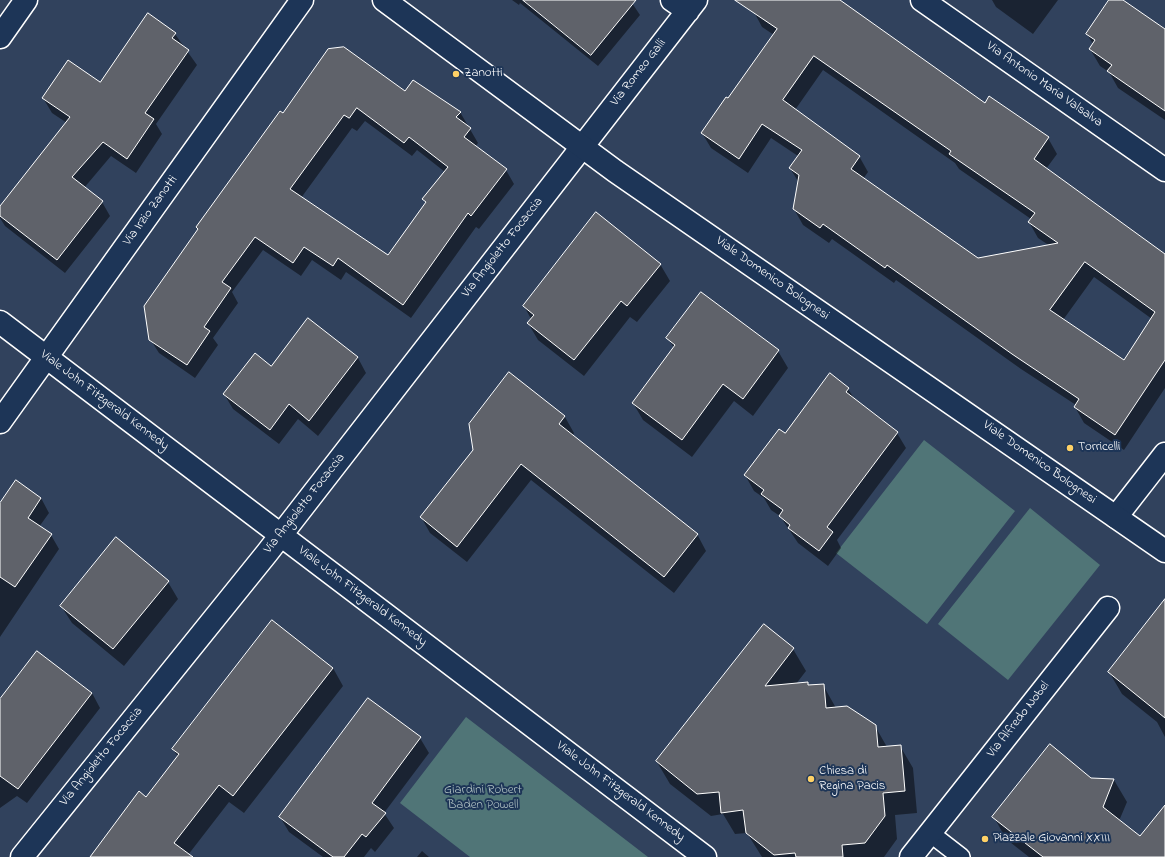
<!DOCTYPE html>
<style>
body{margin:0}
canvas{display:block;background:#31425d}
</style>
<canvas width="1165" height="857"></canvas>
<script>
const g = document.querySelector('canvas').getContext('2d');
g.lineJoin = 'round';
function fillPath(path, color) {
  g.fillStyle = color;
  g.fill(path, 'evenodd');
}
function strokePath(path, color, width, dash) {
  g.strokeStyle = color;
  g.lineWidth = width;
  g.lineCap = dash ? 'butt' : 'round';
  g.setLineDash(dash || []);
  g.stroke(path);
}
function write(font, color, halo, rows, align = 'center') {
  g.font = font + ' "Indie Flower",sans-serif';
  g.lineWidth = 4;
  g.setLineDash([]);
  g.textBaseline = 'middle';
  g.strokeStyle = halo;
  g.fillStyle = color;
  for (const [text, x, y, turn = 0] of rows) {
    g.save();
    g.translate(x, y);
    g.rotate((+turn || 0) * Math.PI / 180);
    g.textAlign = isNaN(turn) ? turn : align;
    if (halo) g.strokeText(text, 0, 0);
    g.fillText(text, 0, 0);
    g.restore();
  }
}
const green = new Path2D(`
 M 924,440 L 1015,511 L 927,624 L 836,553 Z
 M 1030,508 L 1100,565 L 1008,680 L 938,624 Z
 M 466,717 L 648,857 L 470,857 L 400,803 Z`);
const shadow = new Path2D(`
 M 512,0 L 630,0 L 640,15 L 598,66 L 520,3 L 519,5 Z
 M 762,0 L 838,0 L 985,104 L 1048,138 L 1057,154 L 1046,169 L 1165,255 L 1165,388 L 1124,450 L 1084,423 L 1075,407 L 1076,405 L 1021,369 L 896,280 L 894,283 L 832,239 L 829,243 L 803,225 L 794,209 L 799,183 L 790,168 L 798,156 L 771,138 L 748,173 L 711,148 L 702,133 L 729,100 L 774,35 L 762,27 L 754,12 ZM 823,70 L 955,163 L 959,169 L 1031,219 L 1029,222 L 1038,238 L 1050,246 L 978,259 L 863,179 L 868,172 L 859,156 L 795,110 ZM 1094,277 L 1152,319 L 1124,361 L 1063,320 Z
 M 992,0 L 1058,0 L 1033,34 L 996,7 Z
 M 1111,0 L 1121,0 L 1165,30 L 1165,120 L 1118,88 L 1109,72 L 1100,66 L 1090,49 L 1093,44 L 1087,34 Z
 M 175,34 L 197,65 L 156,124 L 162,134 L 136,173 L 111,156 L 84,188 L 102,202 L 110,216 L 65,273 L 5,226 L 0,218 L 0,208 L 67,123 L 52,113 L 43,98 L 101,83 Z
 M 405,92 L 460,112 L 478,143 L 475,147 L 506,170 L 514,184 L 479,229 L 476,227 L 411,318 L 346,272 L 341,280 L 312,260 L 301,276 L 263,250 L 232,292 L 238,303 L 213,338 L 218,345 L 195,378 L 159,353 L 150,339 L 198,230 L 197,227 L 283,114 ZM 365,121 L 412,156 L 417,150 L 445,172 L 424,199 L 426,204 L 388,256 L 301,198 L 352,128 L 357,131 Z
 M 660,264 L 670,281 L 637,322 L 630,317 L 584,376 L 538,340 L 528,323 L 531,319 L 524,306 Z
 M 701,293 L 778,351 L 788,368 L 753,416 L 734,401 L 692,457 L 643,420 L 633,403 L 674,348 L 668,338 Z
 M 308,319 L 358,358 L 366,373 L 318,436 L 298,419 L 279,444 L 233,409 L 224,394 L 272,367 Z
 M 510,374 L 565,417 L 574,433 L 572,436 L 697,534 L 706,551 L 674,593 L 531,480 L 467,562 L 430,533 L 421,517 L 474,450 Z
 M 848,389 L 856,401 L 897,433 L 906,448 L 837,540 L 841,548 L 828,566 L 798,543 L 780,516 L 771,510 L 764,498 L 754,491 L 745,475 L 785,434 Z
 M 41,498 L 49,513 L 39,527 L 51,535 L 59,549 L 0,637 L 0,510 Z
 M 168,582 L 178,599 L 124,666 L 72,623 L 61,606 Z
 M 1165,601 L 1165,737 L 1157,722 L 1122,694 L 1109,672 Z
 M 793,649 L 806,671 L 796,684 L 807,683 L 809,686 L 823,685 L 836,708 L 875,726 L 887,747 L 900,746 L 913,768 L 917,813 L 895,815 L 897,839 L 884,857 L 762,857 L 747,833 L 735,834 L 723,814 L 711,816 L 670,784 L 657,762 Z
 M 333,668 L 343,686 L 244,813 L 229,802 L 188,855 L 191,857 L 91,857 L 147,798 L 178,757 L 173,749 Z
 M 92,693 L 100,708 L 27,803 L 17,796 L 0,808 L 0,701 Z
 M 420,738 L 429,753 L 384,813 L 394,828 L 375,852 L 371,848 L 364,857 L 323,857 L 289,832 L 280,817 Z
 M 1091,779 L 1114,780 L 1127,802 L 1119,821 L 1140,838 L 1165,806 L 1165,857 L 1029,857 L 1006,839 L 994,817 Z
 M 422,851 L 429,857 L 417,857 Z`);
const building = new Path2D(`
 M 523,0 L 636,0 L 591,55 Z
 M 735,0 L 840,0 L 985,103 L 989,96 L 1049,137 L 1034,159 L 1165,254 L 1165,360 L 1115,435 L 1074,407 L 1079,399 L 1012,354 L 887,265 L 885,268 L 823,224 L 820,228 L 793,209 L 799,175 L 789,168 L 802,150 L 762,124 L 739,159 L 701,133 L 726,97 L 728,98 L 777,29 ZM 814,56 L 951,151 L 949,154 L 1035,213 L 1028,222 L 1058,243 L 978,258 L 851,169 L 860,156 L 783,100 ZM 1085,262 L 1155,312 L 1124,360 L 1050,310 Z
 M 1109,0 L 1123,0 L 1165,29 L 1165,111 L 1107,71 L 1112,65 L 1089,49 L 1095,40 L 1086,34 Z
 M 148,13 L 176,33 L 172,38 L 189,50 L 145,113 L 154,119 L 127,159 L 103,142 L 72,177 L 103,201 L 57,260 L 0,216 L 0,206 L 70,117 L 42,98 L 68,60 L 100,82 Z
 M 344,47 L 405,91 L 413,80 L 461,112 L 456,117 L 471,128 L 464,137 L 507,169 L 471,216 L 468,213 L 403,305 L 338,258 L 333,266 L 304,247 L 293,263 L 255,237 L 222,282 L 231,288 L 204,327 L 210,331 L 187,365 L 149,340 L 144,306 L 198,229 L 196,227 L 280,111 L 283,113 L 328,49 ZM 357,108 L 404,143 L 409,137 L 448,167 L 422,199 L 426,202 L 388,255 L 290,189 L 344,115 L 349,118 Z
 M 596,212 L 661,264 L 627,306 L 621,301 L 574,360 L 527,323 L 534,315 L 523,306 Z
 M 701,292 L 779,350 L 743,399 L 723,384 L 682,440 L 632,403 L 675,345 L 666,338 Z
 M 308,318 L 358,357 L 309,421 L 289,404 L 270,430 L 223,394 L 255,353 L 271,366 Z
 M 509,372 L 565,416 L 559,424 L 698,534 L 664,577 L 521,464 L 457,547 L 420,517 L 473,450 L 469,424 Z
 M 830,373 L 849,388 L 846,392 L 898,432 L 827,527 L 833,532 L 819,551 L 788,528 L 790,525 L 779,516 L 783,510 L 761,494 L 764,490 L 744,475 L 779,429 L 785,433 Z
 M 16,480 L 41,498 L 28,518 L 52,534 L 15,587 L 0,577 L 0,503 Z
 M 116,537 L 169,581 L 113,649 L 60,606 Z
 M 1165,599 L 1165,718 L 1108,672 Z
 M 272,620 L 333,668 L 233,796 L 219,785 L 174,843 L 193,857 L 90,857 L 139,791 L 146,797 L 179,754 L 172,749 Z
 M 764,624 L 794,648 L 765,686 L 808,682 L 808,685 L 824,684 L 826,708 L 847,706 L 876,725 L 878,747 L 901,745 L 905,791 L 883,793 L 885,816 L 865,843 L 842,845 L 843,857 L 796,857 L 795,853 L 774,855 L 746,833 L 743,810 L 721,813 L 719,792 L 697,794 L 656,761 Z
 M 37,651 L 92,693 L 18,789 L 0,776 L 0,699 Z
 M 368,698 L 421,737 L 372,803 L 386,813 L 366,837 L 362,834 L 344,857 L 333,857 L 279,817 Z
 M 1050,744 L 1091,778 L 1114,779 L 1103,807 L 1140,836 L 1165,805 L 1165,857 L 1043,857 L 992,817 Z`);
const service = new Path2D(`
 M 930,833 L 961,857`);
const minor = new Path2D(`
 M 672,0 L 688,11
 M 922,0 L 1165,170
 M 0,322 L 705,857
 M 0,422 L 302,0
 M 1116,517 L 1165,454
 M 22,857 L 267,553 L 696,0
 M 911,857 L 1108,608`);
const tertiary = new Path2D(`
 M 384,0 L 615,171 L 1165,551
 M 0,37 L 26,0`);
const markers = [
 [456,74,4,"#ffd166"],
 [1070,448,4,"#ffd166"],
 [811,779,4,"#ffd166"],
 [985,839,4,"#ffd166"]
];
const streetNames = [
 ["Via Romeo Galli",639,73,-52],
 ["Via Antonio Maria Valsalva",1044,85,35],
 ["Via Irzio Zanotti",151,211,-54],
 ["Via Angioletto Focaccia",503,248,-52],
 ["Viale Domenico Bolognesi",772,279,35],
 ["Viale John Fitzgerald Kennedy",104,401,37],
 ["Viale Domenico Bolognesi",1039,463,35],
 ["Via Angioletto Focaccia",305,504,-52],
 ["Viale John Fitzgerald Kennedy",362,597,37],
 ["Via Alfredo Nobel",1019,720,-52],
 ["Via Angioletto Focaccia",102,757,-51],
 ["Viale John Fitzgerald Kennedy",620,792,37]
];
const poiNames = [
 ["Zanotti",464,74],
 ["Torricelli",1078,448],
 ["Chiesa di",819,772],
 ["Regina Pacis",819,787],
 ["Piazzale Giovanni XXIII",993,839]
];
const parkNames = [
 ["Giardini Robert",483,791],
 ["Baden Powell",483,806]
];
fillPath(green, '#507577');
fillPath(shadow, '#0007');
fillPath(building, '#5f626a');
strokePath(building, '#fff', 1);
strokePath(service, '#fff', 20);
strokePath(minor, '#fff', 25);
strokePath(tertiary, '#fff', 25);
strokePath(service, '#1d3557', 17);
strokePath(minor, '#1d3557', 22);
strokePath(tertiary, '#1d3557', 22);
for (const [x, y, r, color] of markers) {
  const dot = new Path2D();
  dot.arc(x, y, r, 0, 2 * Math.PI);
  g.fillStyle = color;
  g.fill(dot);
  strokePath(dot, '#1d3557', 1.5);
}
write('13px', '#fff', '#1d3557', streetNames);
write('13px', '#fff', '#1d3557', poiNames, 'left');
write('13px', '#b0c1c2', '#1d3557', parkNames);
</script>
